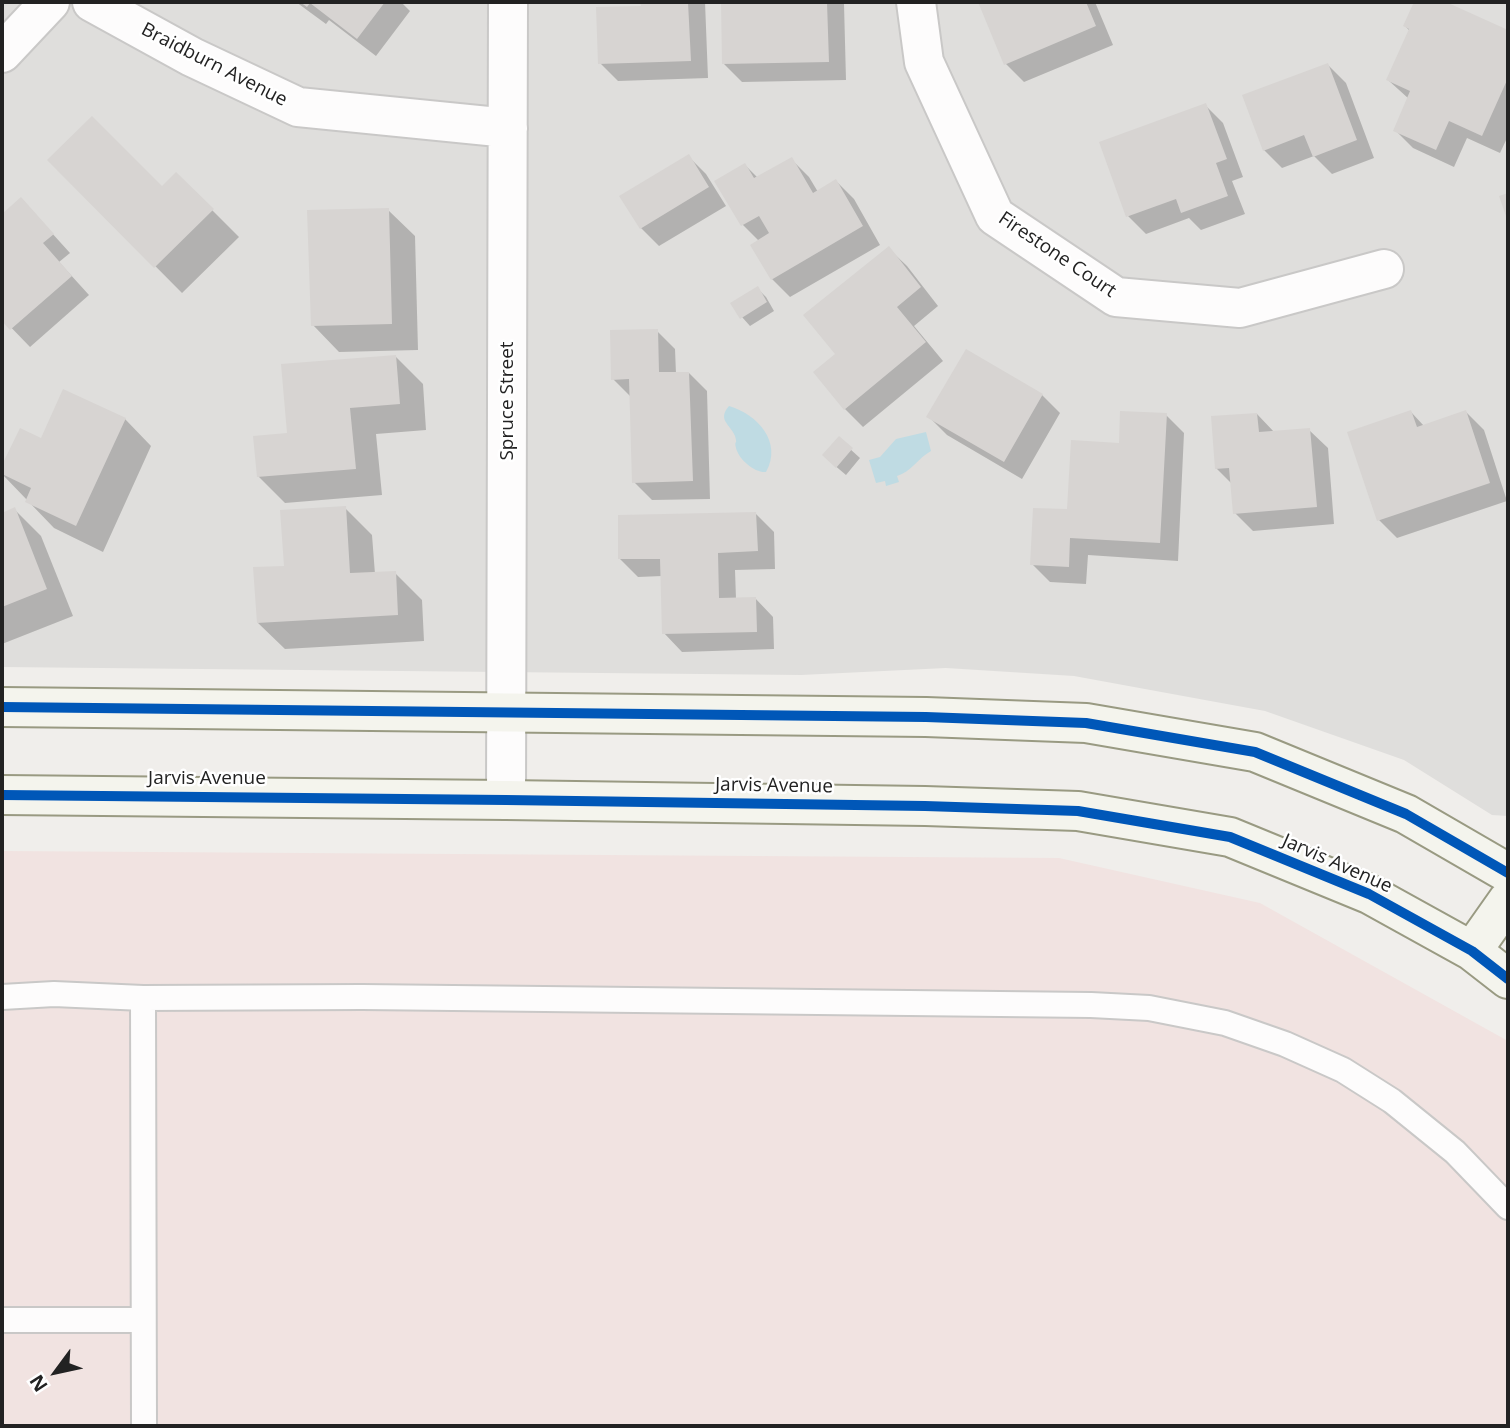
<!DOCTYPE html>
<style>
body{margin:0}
#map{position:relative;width:1510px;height:1428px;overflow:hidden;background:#f0eeeb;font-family:"Open Sans",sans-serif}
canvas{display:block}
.frame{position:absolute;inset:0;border:4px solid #222;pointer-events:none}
.north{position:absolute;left:21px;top:1337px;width:70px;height:70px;-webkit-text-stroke:5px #fff;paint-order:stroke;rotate:237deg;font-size:19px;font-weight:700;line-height:28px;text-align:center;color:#222}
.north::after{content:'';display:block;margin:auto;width:24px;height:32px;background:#222;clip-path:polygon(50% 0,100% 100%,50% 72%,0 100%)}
</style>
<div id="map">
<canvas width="1510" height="1428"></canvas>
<div class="frame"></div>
<div class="north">N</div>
</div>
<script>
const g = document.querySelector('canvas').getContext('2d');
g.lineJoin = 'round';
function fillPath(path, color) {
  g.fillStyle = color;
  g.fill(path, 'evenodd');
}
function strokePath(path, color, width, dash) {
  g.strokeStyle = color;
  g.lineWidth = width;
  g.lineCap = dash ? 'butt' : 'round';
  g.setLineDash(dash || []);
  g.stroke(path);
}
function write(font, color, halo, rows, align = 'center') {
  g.font = font + ' "Open Sans",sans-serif';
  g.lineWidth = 5;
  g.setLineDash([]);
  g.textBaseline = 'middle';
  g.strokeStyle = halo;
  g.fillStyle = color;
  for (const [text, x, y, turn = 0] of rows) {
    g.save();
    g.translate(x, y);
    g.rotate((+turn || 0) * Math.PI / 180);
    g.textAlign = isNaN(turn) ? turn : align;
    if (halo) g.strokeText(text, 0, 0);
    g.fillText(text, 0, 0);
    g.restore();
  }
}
const residential = new Path2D(`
 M 2,2 L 1508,2 L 1508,816 L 1492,815 L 1404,760 L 1265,711 L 1074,676 L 946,668 L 801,675 L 2,667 Z`);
const commercial = new Path2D(`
 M 2,851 L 1059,858 L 1260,903 L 1508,1041 L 1508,1426 L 2,1426 Z`);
const water = new Path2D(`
 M 729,406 C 757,414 783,442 766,472 C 755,473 739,460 736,448 C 734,438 738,447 735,436 C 730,424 717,420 729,406 Z
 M 926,432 L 931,451 C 918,458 911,472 897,476 L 899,482 L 886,486 L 885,481 L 876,483 L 869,460 L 880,457 L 896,439 Z`);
const shadow = new Path2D(`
 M 296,2 L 401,2 L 410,11 L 376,56 L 329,20 L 326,24 Z
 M 642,2 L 705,2 L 708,78 L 618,81 L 600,63 L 642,7 Z
 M 723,2 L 842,2 L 844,4 L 846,80 L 742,82 L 724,64 Z
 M 980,2 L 1095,2 L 1113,45 L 1024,82 L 1006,64 Z
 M 1416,2 L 1442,2 L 1508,32 L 1508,136 L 1500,153 L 1467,138 L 1454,167 L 1413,148 L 1395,130 L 1409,99 L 1388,80 L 1410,31 L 1405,26 Z
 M 1328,65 L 1346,83 L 1374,158 L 1332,174 L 1314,156 L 1282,168 L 1264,150 Z
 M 1205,105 L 1223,123 L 1243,177 L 1232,181 L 1245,214 L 1201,230 L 1189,218 L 1146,234 L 1128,216 Z
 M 688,156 L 706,174 L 726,206 L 659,246 L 641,228 Z
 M 791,159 L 809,177 L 818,192 L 836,181 L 854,199 L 880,245 L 790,297 L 772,279 L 759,241 L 743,225 L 717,182 L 745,165 L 758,178 Z
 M 50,160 L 163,189 L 176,174 L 239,237 L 182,293 Z
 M 21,199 L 70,253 L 59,262 L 89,295 L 30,347 L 2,318 L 2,216 Z
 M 388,210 L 415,236 L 418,350 L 339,352 L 313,325 Z
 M 889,249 L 907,266 L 938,306 L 914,326 L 943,361 L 863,427 L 845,409 L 838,354 Z
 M 757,288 L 766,297 L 774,311 L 750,326 L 742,317 Z
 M 657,331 L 675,349 L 676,374 L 689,373 L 707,391 L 710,499 L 652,500 L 634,482 L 631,397 L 613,379 Z
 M 396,357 L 423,384 L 426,430 L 376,434 L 382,495 L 285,503 L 258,476 L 289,435 Z
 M 1042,395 L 1060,413 L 1022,479 L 947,435 L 929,417 Z
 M 1411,412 L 1424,426 L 1466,412 L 1484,430 L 1507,501 L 1397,538 L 1379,520 Z
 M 1257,414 L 1275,433 L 1309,430 L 1328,448 L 1334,524 L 1253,531 L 1235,513 L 1232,484 L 1216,468 Z
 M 1166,415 L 1184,433 L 1178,561 L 1088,555 L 1086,584 L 1050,582 L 1032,564 L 1069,511 L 1120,445 Z
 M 125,419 L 151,446 L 103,552 L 54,528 L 2,474 L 2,469 L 20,430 L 42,440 Z
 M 839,439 L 860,458 L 846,475 L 833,464 Z
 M 345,508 L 372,535 L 375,574 L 395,573 L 422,600 L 424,641 L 285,649 L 258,623 L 285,568 Z
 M 15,510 L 41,536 L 73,616 L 2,644 L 2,514 Z
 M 756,514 L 774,532 L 775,569 L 735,570 L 736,599 L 755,598 L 773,617 L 774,649 L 682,652 L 664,633 L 662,576 L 638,577 L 620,559 Z`);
const building = new Path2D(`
 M 300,2 L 385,2 L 357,39 L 310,3 L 307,7 Z
 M 640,2 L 688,2 L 691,61 L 598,64 L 596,7 L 641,6 Z
 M 721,2 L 827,2 L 829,62 L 722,64 Z
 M 978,2 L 1086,2 L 1096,26 L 1004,65 Z
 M 1414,2 L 1446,2 L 1508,30 L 1508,78 L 1482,136 L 1449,121 L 1436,150 L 1393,131 L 1410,91 L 1386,80 L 1409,29 L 1403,26 Z
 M 1328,63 L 1357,140 L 1313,157 L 1304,135 L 1263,151 L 1242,95 Z
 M 1206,103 L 1227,159 L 1216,163 L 1228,196 L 1181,213 L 1176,199 L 1126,217 L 1099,142 Z
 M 92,116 L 162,186 L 176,172 L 214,209 L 154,268 L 47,160 Z
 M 689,154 L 709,187 L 640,229 L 619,196 Z
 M 792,157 L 813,193 L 836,179 L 863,226 L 771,280 L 750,245 L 769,233 L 759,216 L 741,226 L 714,181 L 745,163 L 754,178 Z
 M 1508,193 L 1508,222 L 1499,196 Z
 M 21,197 L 54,234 L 43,243 L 72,276 L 10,330 L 2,321 L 2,214 Z
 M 389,208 L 392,324 L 311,326 L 307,210 Z
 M 889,246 L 921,287 L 897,307 L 926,342 L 844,410 L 813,372 L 835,354 L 803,315 Z
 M 758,286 L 767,302 L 740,319 L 730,303 Z
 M 658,329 L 659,372 L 689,372 L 693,481 L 632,483 L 629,379 L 611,380 L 610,330 Z
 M 966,349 L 1043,394 L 1004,462 L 926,417 Z
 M 396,355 L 400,404 L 350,408 L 356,469 L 257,477 L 253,436 L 287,433 L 281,364 Z
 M 63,389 L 126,418 L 76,526 L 25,502 L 31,488 L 2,474 L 2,465 L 20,428 L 41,438 Z
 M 1411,410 L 1417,427 L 1466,410 L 1490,483 L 1377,521 L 1347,432 Z
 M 1120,411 L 1167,413 L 1160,543 L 1070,538 L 1069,567 L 1030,565 L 1033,508 L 1067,509 L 1071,440 L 1119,443 Z
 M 1257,413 L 1259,432 L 1310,428 L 1317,507 L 1233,514 L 1229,468 L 1215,469 L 1211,416 Z
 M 839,436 L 853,448 L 836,468 L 822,455 Z
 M 346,506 L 350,573 L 396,571 L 398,615 L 257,623 L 253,567 L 284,566 L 280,510 Z
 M 15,507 L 47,589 L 2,607 L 2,513 Z
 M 756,512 L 758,551 L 718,553 L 719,598 L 756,597 L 757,632 L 662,634 L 660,559 L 618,559 L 618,515 Z`);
const lane = new Path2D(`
 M 2,997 L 54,994 L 143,998 L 144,1426
 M 143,998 L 362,997 L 1091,1005 L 1149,1008 L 1225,1023 L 1285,1044 L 1343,1070 L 1392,1101 L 1455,1152 L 1508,1207
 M 2,1320 L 143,1320`);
const street = new Path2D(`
 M 92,2 L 192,57 L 298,107 L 508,128
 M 916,2 L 924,62 L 995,216 L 1116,297 L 1240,308 L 1384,269
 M 2,53 L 50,2
 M 506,800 L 508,2`);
const secondary = new Path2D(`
 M 2,707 L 926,717 L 1086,723 L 1255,752 L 1406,814 L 1508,873
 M 2,795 L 506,800 L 925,806 L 1078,811 L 1230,837 L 1369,894 L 1472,951 L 1508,979
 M 1472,951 L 1508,900`);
const cycleway = new Path2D(`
 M 2,707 L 926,717 L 1086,723 L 1255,752 L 1406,814 L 1508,873
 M 2,795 L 506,800 L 925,806 L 1078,811 L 1230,837 L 1369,894 L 1472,951 L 1508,979`);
const streetNames = [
 ["Braidburn Avenue",214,65,27],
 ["Firestone Court",1057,255,34],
 ["Spruce Street",508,401,-90],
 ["Jarvis Avenue",207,779],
 ["Jarvis Avenue",774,786,1],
 ["Jarvis Avenue",1337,864,24]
];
fillPath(residential, '#dfdedc');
fillPath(commercial, '#f1e3e1');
fillPath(water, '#bfdbe3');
fillPath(shadow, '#0003');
fillPath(building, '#d7d4d2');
strokePath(lane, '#c9c8c7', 28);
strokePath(street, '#c9c8c7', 42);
strokePath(secondary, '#999a82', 42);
strokePath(lane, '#fdfcfc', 24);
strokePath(street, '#fdfcfc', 38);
strokePath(secondary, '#f4f4ed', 38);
strokePath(cycleway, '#0057b8', 10);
write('19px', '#222', '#fff', streetNames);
</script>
